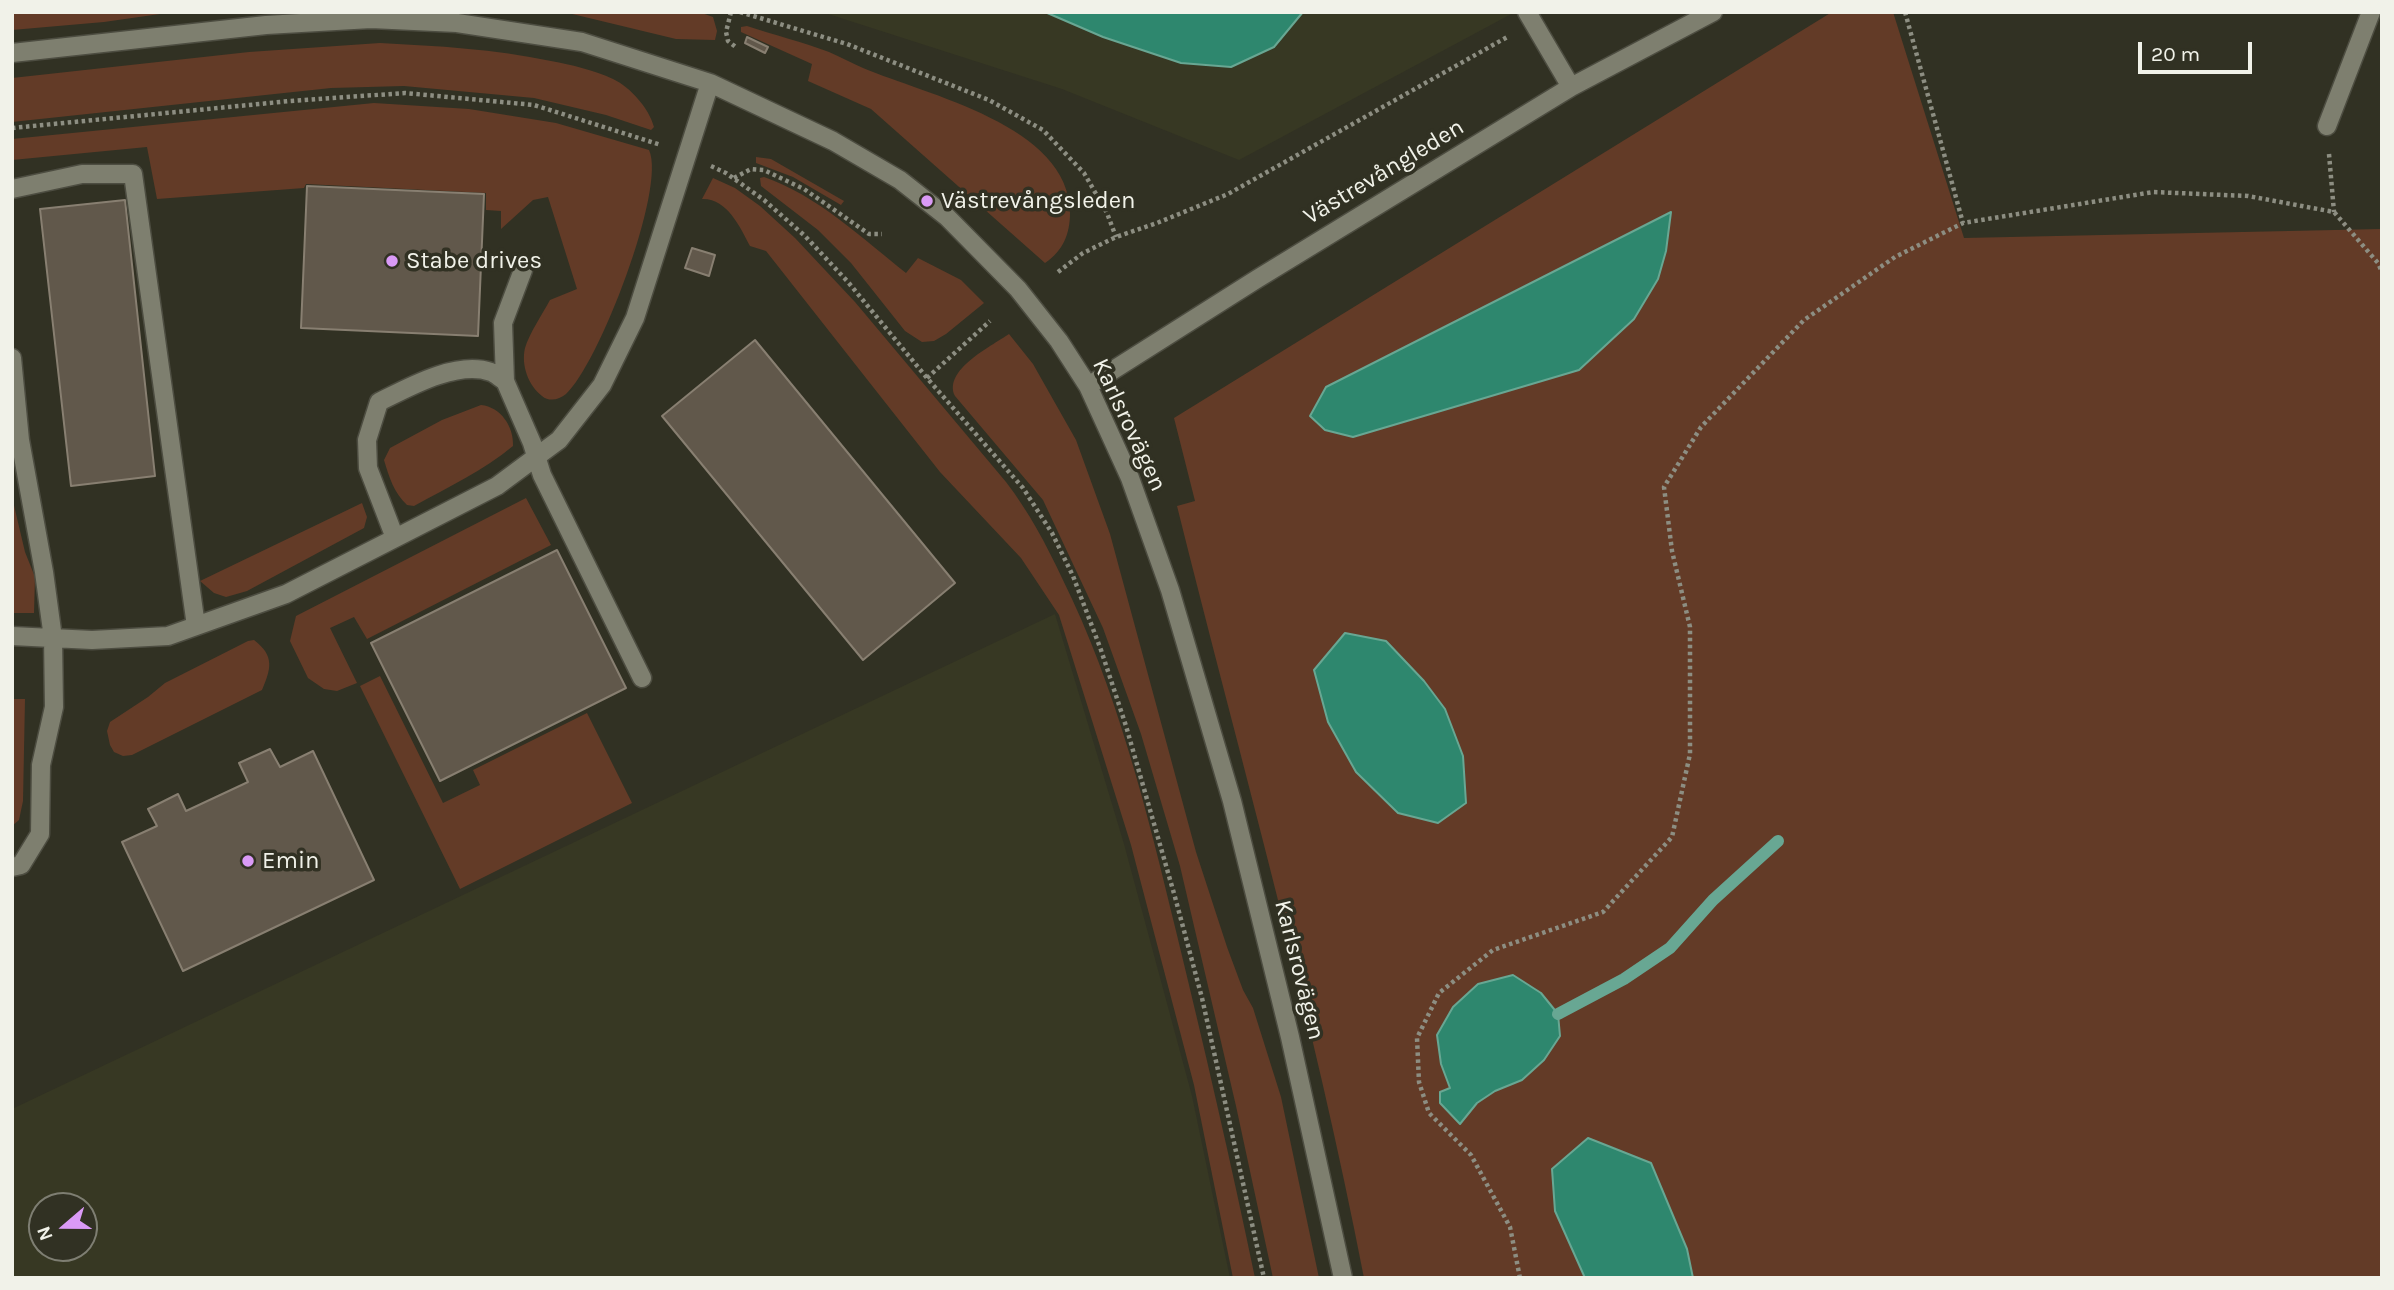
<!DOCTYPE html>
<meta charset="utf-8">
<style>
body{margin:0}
#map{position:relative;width:2394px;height:1290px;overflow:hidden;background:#313123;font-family:Karla,sans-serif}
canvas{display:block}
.frame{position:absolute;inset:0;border:14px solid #f1f2e9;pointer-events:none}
.north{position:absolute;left:28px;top:1192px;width:70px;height:70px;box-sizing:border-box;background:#313123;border:2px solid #7e7e72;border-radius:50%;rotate:250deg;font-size:19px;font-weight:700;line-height:28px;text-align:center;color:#f1f2e9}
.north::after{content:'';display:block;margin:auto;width:24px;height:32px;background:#da9af6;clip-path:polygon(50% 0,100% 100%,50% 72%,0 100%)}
.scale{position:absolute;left:2138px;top:42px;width:114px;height:32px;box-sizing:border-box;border:4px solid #f1f2e9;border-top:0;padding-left:9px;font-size:21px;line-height:24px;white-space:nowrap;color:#f1f2e9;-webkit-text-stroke:5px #313123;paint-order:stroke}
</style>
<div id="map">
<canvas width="2394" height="1290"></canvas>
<div class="frame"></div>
<div class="north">N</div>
<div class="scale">20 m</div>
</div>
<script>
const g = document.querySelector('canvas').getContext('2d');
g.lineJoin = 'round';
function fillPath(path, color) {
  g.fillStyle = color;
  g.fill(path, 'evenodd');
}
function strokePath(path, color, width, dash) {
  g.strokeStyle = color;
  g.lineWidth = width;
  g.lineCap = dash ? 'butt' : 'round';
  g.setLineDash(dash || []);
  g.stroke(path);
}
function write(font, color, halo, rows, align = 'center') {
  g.font = font + ' Karla,sans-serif';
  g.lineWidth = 7;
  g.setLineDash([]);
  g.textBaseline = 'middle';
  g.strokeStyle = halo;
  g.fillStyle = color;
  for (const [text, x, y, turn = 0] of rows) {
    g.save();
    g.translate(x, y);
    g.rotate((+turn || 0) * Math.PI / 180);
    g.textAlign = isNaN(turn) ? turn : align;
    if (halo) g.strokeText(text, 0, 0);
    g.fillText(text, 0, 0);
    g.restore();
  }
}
const built = new Path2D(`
 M 822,12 L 1515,12 L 1239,160 L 1062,89 Z
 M 1055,614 L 1124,844 L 1192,1096 L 1230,1278 L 12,1278 L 12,1109 ZM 42,1206 L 84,1206 L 84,1248 L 42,1248 Z`);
const green = new Path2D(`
 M 12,12 L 174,12 L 104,22 L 12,30 Z
 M 564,12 L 699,12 L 713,17 L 717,31 L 715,40 L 676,39 Z
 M 1832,12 L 1893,12 L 1964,238 L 2382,229 L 2382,1278 L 1364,1278 C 1314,1018 1241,763 1177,506 L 1195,501 L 1174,418 Z
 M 747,26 C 774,35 803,42 829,52 C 841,57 851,63 863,68 C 926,95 1070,125 1070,213 C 1070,234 1063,251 1045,263 L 871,109 L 808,81 L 812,64 L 741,32 L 741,27 Z
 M 380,43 C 438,46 494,49 551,61 C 572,65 594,70 613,79 C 630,87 649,108 654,127 L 651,130 L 606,115 L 534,98 L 404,86 L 331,88 L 12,122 L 12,78 L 249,52 Z
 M 374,103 L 469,109 L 556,123 L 649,150 C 667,188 598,366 566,394 C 559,400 549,402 542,396 C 528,385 521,365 525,348 C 529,334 543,313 550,300 L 577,289 L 548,197 L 533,200 L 501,229 L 501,211 L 486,210 L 486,193 L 306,184 L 304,188 L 157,199 L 147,147 L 12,160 L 12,139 Z
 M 756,157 L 771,159 L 844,201 L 841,205 L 793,177 L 756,163 Z
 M 764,177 C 817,195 863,239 906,273 L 918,258 L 961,280 L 984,303 L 946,334 L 934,341 L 922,342 L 905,331 L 851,263 L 818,230 L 761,186 L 760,178 Z
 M 713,178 L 735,188 L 760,206 L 795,238 L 855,302 L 1006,482 C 1029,512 1046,544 1062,578 C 1117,689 1147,811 1176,931 C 1204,1046 1231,1162 1255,1278 L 1233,1278 L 1194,1085 L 1131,845 L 1059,615 L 1021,558 L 940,472 L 766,251 L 750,246 C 740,227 727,198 702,199 Z
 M 1009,334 L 1033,364 L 1076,440 L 1110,534 L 1196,852 L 1227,947 L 1243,990 L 1253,1008 L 1281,1097 L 1319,1278 L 1273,1278 L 1236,1106 L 1180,866 L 1141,734 L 1103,628 L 1043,500 L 955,396 C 943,370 990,347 1009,334 Z
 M 481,405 C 501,407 514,427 513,446 C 483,471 448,487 414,506 L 407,505 C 394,493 389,477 384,460 L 390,448 L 442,420 Z
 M 12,497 L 25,552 L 35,577 L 34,613 L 12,613 Z
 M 526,498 L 551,545 L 367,639 L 354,617 L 330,628 L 357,683 L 337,691 L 324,689 L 308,678 L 290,641 L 296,616 Z
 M 362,503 L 367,517 L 364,528 L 247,591 L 226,597 L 214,593 L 200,581 Z
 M 254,640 C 275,656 271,669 262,690 L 132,755 L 123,756 L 114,752 L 110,745 L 107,731 L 110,722 L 148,697 L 165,683 L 248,641 Z
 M 380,676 L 443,803 L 480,785 L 473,770 L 587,713 L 632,803 L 460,889 L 360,686 Z
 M 12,699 L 25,699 L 23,801 L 19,820 L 12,826 Z`);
const water = new Path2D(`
 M 1045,12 L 1303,12 L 1274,47 L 1231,67 L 1181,63 L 1103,37 Z
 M 1671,212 L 1666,251 L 1658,279 L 1634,319 L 1579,370 L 1353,437 L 1325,430 L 1310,416 L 1326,387 Z
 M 1345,633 L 1386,641 L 1424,681 L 1445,709 L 1463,756 L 1466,803 L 1438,823 L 1398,813 L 1356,772 L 1328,722 L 1314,670 Z
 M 1513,975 L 1541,993 L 1558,1014 L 1560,1036 L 1544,1060 L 1522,1080 L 1495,1091 L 1477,1103 L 1460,1124 L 1440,1103 L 1440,1092 L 1450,1088 L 1441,1064 L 1437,1035 L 1453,1007 L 1478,984 Z
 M 1588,1138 L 1651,1163 L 1687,1249 L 1693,1278 L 1585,1278 L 1555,1211 L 1552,1169 Z`);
const stream = new Path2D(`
 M 1558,1014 L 1624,979 L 1670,948 L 1713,900 L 1778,841`);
const building = new Path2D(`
 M 747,37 L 768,47 L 765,53 L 745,43 Z
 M 307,186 L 484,194 L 478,336 L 301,328 Z
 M 125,200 L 155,476 L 71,486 L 40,209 Z
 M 692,248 L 715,255 L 709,276 L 685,268 Z
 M 755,340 L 955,583 L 863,660 L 662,416 Z
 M 557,550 L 626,688 L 440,781 L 371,643 Z
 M 270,749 L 280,767 L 313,751 L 374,880 L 183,971 L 122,842 L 157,826 L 148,809 L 178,794 L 186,811 L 248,782 L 239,763 Z`);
const path = new Path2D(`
 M 731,12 L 726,32 L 728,41 L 737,48
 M 740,12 L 847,44 L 989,100 L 1043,130 L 1084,173 L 1107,213 L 1116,237
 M 1905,12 L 1963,223
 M 12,128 L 290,101 L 405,93 L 534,105 L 661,145
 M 2329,154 L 2334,212
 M 711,166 L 726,173 L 764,200 L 805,236 L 848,282 L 927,378 L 1023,488 L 1052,533 L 1073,576 L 1101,650 L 1126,726 L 1175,897 L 1202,998 L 1264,1278
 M 734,178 L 751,169 L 764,170 L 804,189 L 869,234 L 882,234
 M 1058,272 L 1083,253 L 1116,237 L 1157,223 L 1228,194 L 1509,36
 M 927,378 L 990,321
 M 1520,1278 L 1510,1227 L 1471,1155 L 1429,1113 L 1419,1082 L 1417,1038 L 1439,993 L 1493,950 L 1603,912 L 1672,837 L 1690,754 L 1690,627 L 1672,551 L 1664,487 L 1701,427 L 1804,320 L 1895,257 L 1963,223 L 2153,192 L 2248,196 L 2334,212 L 2378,263 L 2382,272`);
const minor = new Path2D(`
 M 1527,12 L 1571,87
 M 12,53 L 266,25 L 371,19 L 457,23 L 582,42 L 710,83 L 833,141 L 900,180 L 947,217 L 1018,289 L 1059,341 L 1088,386 L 1130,478 L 1170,590 L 1232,801 L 1290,1037 L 1343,1278
 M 2327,126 L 2371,12
 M 12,189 L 82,174 L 133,174 L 196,626
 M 523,270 L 503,323 L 505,381 L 532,443 L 542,475 L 642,678
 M 12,358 L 20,440 L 44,572 L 53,638 L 54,707 L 41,765 L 40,834 L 21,865 L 12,867
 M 1088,386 L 1257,279 L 1571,87 L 1713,12
 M 395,538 L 368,468 L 367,440 L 379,402 C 409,387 457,360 491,372 C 496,374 501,379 505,381
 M 12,636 L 92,640 L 168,636 L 286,594 L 497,486 L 559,440 L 602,385 L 635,318 L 710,83`);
const markers = [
 [927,201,7,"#da9af6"],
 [392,261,7,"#da9af6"],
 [248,861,7,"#da9af6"]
];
const streetNames = [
 ["Västrevångleden",1384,172,-31],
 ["Karlsrovägen",1129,425,65],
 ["Karlsrovägen",1299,970,76]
];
const poiNames = [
 ["Västrevångsleden",941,201],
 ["Stabe drives",406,261],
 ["Emin",262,861]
];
fillPath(built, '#373823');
fillPath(green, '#633b27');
fillPath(water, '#2e876e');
strokePath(water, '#68a793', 2);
strokePath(stream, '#68a793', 12);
fillPath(building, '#61584b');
strokePath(building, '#887f71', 2);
strokePath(minor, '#4d4d41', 21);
strokePath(path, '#8d8e82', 4.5, [3.5, 3.5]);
strokePath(minor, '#7e7f6f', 18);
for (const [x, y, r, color] of markers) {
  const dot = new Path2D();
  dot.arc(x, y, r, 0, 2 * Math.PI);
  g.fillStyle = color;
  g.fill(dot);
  strokePath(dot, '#313123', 2.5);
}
write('24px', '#f1f2e9', '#313123', streetNames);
write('24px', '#f1f2e9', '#313123', poiNames, 'left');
</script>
